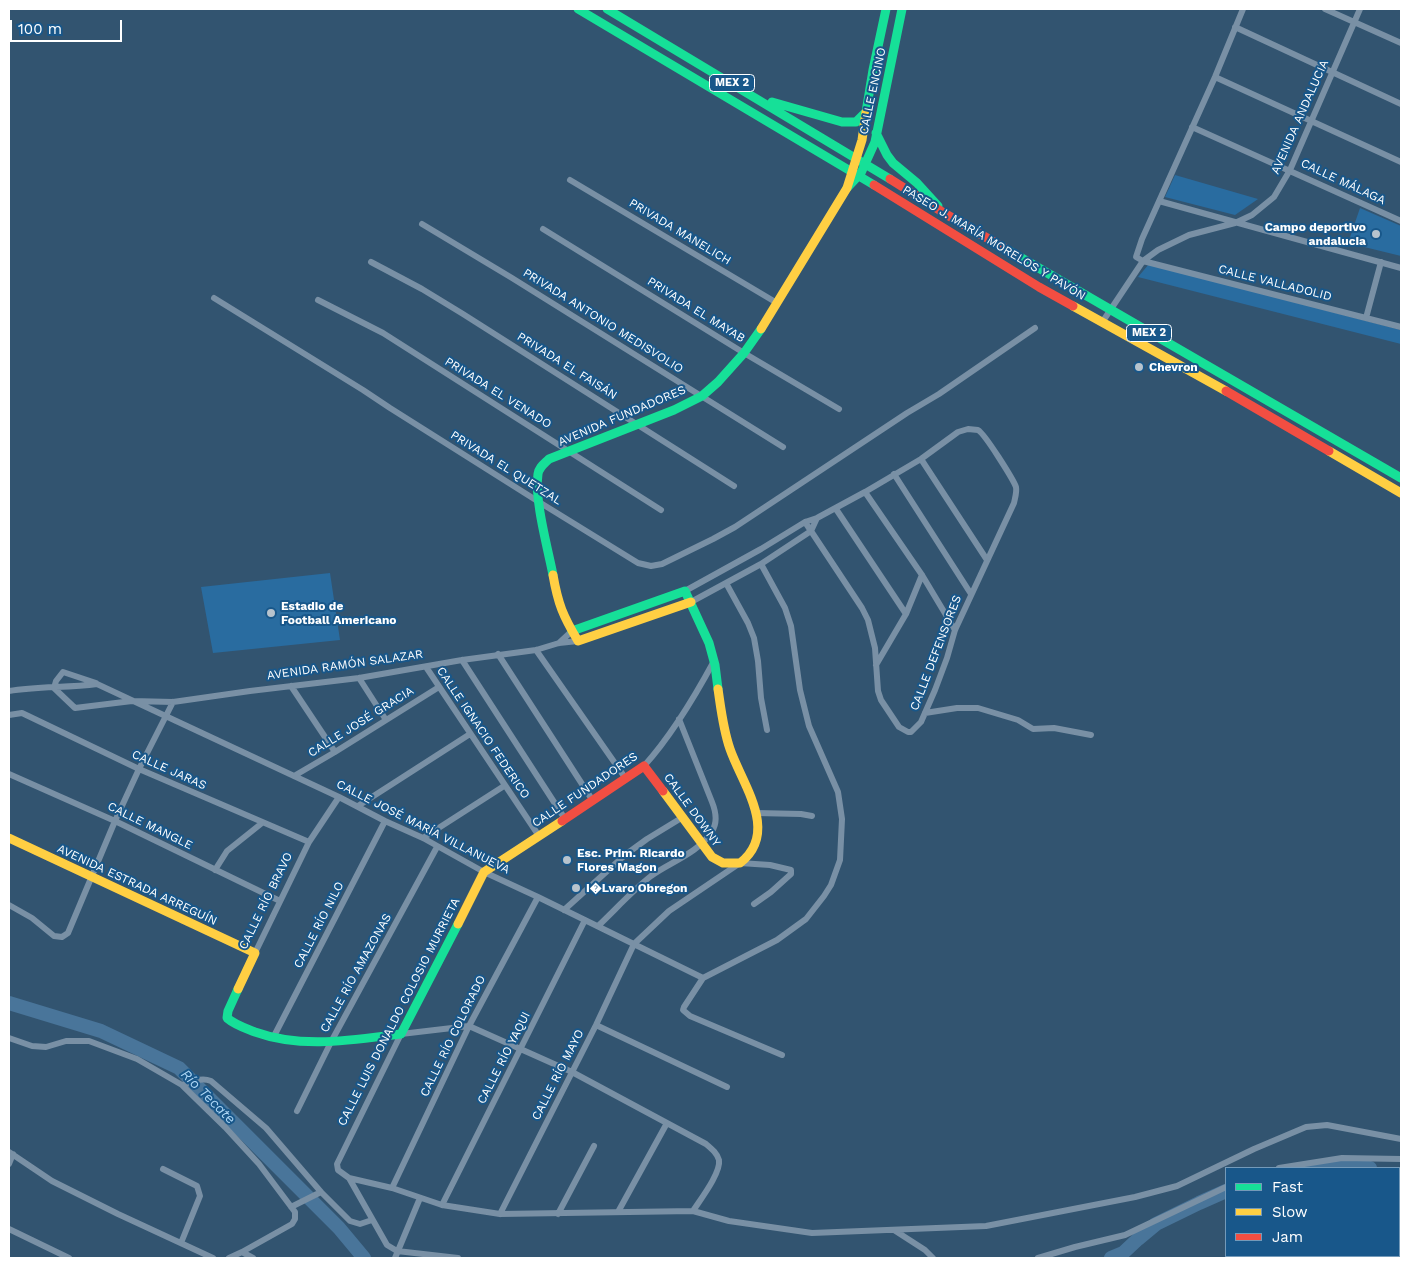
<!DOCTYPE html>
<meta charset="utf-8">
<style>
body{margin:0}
#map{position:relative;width:1410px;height:1267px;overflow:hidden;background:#325470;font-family:"Work Sans",sans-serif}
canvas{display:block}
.frame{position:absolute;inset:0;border:10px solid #fff;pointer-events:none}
.legend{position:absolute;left:1225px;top:1167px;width:175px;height:90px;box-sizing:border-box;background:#18578a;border:1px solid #749ab9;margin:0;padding:6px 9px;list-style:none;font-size:15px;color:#fff}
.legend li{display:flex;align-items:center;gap:10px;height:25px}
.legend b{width:25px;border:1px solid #749ab9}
.scale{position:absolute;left:10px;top:20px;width:112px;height:22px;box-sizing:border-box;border:2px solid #fff;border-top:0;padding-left:6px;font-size:15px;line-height:18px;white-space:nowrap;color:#fff;-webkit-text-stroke:4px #18578a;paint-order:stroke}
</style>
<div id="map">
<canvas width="1410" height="1267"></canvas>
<div class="frame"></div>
<ul class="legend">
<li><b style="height:6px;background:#16e098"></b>Fast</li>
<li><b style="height:6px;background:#ffcf43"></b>Slow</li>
<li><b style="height:6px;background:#f24e42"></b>Jam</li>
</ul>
<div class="scale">100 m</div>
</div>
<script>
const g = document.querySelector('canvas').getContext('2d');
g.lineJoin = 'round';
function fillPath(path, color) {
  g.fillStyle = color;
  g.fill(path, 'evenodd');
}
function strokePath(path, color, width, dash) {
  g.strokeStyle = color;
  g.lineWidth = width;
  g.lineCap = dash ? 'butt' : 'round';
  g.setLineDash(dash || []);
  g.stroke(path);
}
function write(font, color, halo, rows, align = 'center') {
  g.font = font + ' "Work Sans",sans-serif';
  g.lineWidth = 4;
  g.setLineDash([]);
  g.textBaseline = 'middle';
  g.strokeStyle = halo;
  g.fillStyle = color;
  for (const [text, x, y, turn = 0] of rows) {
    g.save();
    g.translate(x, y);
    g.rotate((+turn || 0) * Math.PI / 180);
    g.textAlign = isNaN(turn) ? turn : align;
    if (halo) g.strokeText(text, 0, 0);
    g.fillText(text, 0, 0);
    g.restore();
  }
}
const green = new Path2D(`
 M 1175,175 L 1258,199 L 1235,215 L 1165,197 Z
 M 1360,208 L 1401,226 L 1401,256 L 1348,243 Z
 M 1149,264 L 1401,330 L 1401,344 L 1138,277 Z
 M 330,573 L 340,640 L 213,653 L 201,587 Z`);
const river = new Path2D(`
 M 9,1003 L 101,1031 L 179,1068 L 339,1228 L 364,1258
 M 1306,1168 L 1355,1164 L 1370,1168
 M 1111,1258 L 1123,1253 L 1138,1239 L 1156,1224 L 1199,1203 L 1226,1191`);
const street = new Path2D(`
 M 1243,9 L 1215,77 L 1142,239 L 1136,257 L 1143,261 L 1401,327
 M 1325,9 L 1401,43
 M 1235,27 L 1401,104
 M 1215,77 L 1401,162
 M 1192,127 L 1401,221
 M 570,180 L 777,303
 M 1159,201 L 1401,268
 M 422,224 L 512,278 L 783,447
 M 543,229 L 744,353 L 839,409
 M 371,262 L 422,289 L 463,314 L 734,486
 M 214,298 L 363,390 L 390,408 L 539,502 L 638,563 L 651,566 L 662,564 L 713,539 L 735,527 L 907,413 L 939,394 L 1035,328
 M 318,300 L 383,333 L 661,510
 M 1366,318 L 1381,262
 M 1103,321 L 1143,261 L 1158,250 L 1189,235 L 1235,223 L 1252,215 L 1274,197 L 1290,170 L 1360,9
 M 921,459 L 987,560
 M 894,474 L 971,594
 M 865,492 L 922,575 L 955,630
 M 836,509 L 906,614
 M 761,564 L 785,608 L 791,626 L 800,690 L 809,726 L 838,792 L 842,819 L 840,860 L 831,885 L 824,896 L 806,919 L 777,940 L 703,978 L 684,1007 L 683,1010 L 690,1016 L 782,1055
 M 726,583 L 748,623 L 754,638 L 758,661 L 761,698 L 767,730
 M 685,591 L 761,549 L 805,522 L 817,518 L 865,492 L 921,459 L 958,432 L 968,429 L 978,430 C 985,434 1013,479 1016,487 C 1017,492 1015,498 1014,503 L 955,630 L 947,658 L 935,690 L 921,722 L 911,732 L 908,732 L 899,727 L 881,700 L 878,691 L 875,648 L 868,620 L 862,608 L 805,522
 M 691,602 L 761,564 L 811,531 L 817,518
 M 559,643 L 572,631
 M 536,650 L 626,779
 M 498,654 L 593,801
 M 462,660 L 565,819
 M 876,665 L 906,614 L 922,575
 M 426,667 L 539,836
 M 359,678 L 386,720
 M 96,683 L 63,672 L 56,681 L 54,688 L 75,708 L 132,701 L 173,702 L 250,691 L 359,678 L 462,660 L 536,650 L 559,643 L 578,641
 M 291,686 L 335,752
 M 9,691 C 38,686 67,688 97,684 L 339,797 L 385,821 L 423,838 L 484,872 L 538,897 L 703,978
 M 925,713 L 957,708 L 978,708 L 1018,720 L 1033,729 L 1054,728 L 1091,735
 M 9,715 L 22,713 L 139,769 L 309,842
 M 644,766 C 672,735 694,698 714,661
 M 9,774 L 115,821 L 280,901
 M 294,776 L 335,752 L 439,687
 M 358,806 L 470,734
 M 756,813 L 801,814 L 812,816
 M 423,838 L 504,786
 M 215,870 L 227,851 L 262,823
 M 9,905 L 32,918 L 54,936 L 62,937 L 68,933 L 115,821 L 139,769 L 173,702
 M 564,910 L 625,855 L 647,839 L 683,817
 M 598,926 C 615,910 632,891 651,876 C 670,862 699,853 712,831 C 718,822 716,812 712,802 L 679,719
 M 255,953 L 309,842 L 339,797
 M 596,1025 L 727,1087
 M 9,1038 L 32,1046 L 46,1047 L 66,1041 L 89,1041 L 137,1059 L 182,1085 L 225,1127 L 259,1164 L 295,1212 L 295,1219 L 292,1224 L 242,1252
 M 273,1038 L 385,821
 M 182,1085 C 192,1082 201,1077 211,1081 L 266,1128 L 321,1192
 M 297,1111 L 331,1042 L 437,847
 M 9,1152 L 52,1181 L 118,1214 L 213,1258
 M 9,1164 L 13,1154
 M 1279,1168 L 1342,1158 L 1401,1159
 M 163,1169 L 197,1186 L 200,1196 L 181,1243
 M 349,1178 L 387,1245 L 397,1251 L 458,1258
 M 1399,1178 L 1401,1176
 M 392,1188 L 469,1026 L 538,897
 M 442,1205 L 585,920
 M 291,1207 L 321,1192 L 350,1221 L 360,1224 L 372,1220
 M 693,1211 C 700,1200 721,1173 719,1160 C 717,1153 712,1149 706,1144 L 572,1072 L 469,1026 L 401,1034 L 337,1164 L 338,1170 L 349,1178 L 392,1188 L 442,1205 L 500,1214 L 693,1211 L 729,1221 L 812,1233 L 986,1226 L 1135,1197 L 1177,1186 L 1254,1149 L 1306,1127 L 1327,1125 L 1401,1139
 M 618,1212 L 667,1123
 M 500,1214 L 596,1025 L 634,944 L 669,911 L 740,863 L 770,865 L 791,870 L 791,874 L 771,892 L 754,904
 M 558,1214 L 594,1146
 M 9,1229 L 69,1258
 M 894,1230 L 925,1250 L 933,1258
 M 1390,1256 L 1391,1258
 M 229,1258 L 242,1252 L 253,1258
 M 395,1258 L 420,1198
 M 1038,1258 L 1075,1247 L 1125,1235 L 1226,1187
 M 1283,1258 L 1285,1256
 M 1319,1258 L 1331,1256`);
const fast = new Path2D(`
 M 578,9 L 874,185
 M 607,9 L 890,179
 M 772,102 L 842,122 L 856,122 L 866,112
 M 866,112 L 873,70 L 886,9
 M 876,133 L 887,155 L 893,163 L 917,183 L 938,206
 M 847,188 L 861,173 L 875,142 L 902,9
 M 1006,249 L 1401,478
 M 553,575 C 548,549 534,499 538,474 C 539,467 544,464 549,459 L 674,410 L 702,396 L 718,382 L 744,353 L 761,329
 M 572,631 L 685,591 L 709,643 L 715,665 L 718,689
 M 238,989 L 228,1011 L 227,1018 C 235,1025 245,1028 255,1032 C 302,1049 352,1040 401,1034 L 458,924`);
const slow = new Path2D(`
 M 1073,306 L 1226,391
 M 761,329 L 847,188 L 862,140 L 866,112
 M 1329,451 L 1401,493
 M 553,575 C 558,604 563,616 578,641 L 691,602
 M 663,791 L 712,857 L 723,863 L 740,863 C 780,832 742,784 730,749 C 723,729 721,709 718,689
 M 9,838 L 255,953 L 238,989
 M 458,924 L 484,872 L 562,821`);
const jam = new Path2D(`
 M 890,179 L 944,213 L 1006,249
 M 874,185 L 1039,287 L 1073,306
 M 1226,391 L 1329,451
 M 562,821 L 644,766 L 663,791`);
const markers = [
 [1376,234,5,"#b7c3cd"],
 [1139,367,5,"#b7c3cd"],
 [271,613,5,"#b7c3cd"],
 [567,860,5,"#b7c3cd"],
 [576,888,5,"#b7c3cd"]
];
const shields = [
 [732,83,45],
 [1149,333,45]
];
const shieldNames = [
 ["MEX 2",732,83],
 ["MEX 2",1149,333]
];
const streetNames = [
 ["CALLE ENCINO",873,91,-78],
 ["AVENIDA ANDALUCIA",1300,117,-66],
 ["CALLE MÁLAGA",1343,182,25],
 ["PRIVADA MANELICH",680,232,31],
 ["PASEO J. MARÍA MORELOS Y PAVÓN",994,243,31],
 ["CALLE VALLADOLID",1275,283,14],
 ["PRIVADA EL MAYAB",696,310,32],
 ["PRIVADA ANTONIO MEDISVOLIO",603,321,32],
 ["PRIVADA EL FAISÁN",567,366,32],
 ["PRIVADA EL VENADO",498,393,32],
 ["AVENIDA FUNDADORES",622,416,-23],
 ["PRIVADA EL QUETZAL",506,468,32],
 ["CALLE DEFENSORES",936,653,-69],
 ["AVENIDA RAMÓN SALAZAR",345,665,-8],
 ["CALLE JOSÉ GRACIA",361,722,-32],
 ["CALLE IGNACIO FEDERICO",483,733,56],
 ["CALLE JARAS",169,770,24],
 ["CALLE FUNDADORES",585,790,-34],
 ["CALLE DOWNY",692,810,54],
 ["CALLE MANGLE",150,826,26],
 ["CALLE JOSÉ MARÍA VILLANUEVA",423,827,27],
 ["AVENIDA ESTRADA ARREGUÍN",137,885,25],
 ["CALLE RÍO BRAVO",266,901,-64],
 ["CALLE RÍO NILO",319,925,-63],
 ["CALLE RÍO AMAZONAS",356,973,-61],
 ["CALLE LUIS DONALDO COLOSIO MURRIETA",399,1012,-63],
 ["CALLE RÍO COLORADO",453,1036,-64],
 ["CALLE RÍO YAQUI",504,1058,-63],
 ["CALLE RÍO MAYO",558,1075,-63]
];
const poiNames = [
 ["Campo deportivo",1366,227,"right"],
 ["andalucia",1366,241,"right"],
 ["Chevron",1149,367],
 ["Estadio de",281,606],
 ["Football Americano",281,620],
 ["Esc. Prim. Ricardo",577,853],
 ["Flores Magon",577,867],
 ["I�Lvaro Obregon",586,888]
];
const waterNames = [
 ["Río Tecate",208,1097,45]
];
fillPath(green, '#296ca0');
strokePath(river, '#49759a', 14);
strokePath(street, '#7990a5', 6);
strokePath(fast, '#16e098', 9);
strokePath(slow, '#ffcf43', 9);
strokePath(jam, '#f24e42', 9);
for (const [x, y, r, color] of markers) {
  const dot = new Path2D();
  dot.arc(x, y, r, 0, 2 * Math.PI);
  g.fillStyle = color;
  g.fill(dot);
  strokePath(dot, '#18578a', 2);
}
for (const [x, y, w] of shields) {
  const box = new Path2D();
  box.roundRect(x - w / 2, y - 8.5, w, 17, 4);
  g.fillStyle = '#18578a';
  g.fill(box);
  strokePath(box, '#fff', 1);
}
write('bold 11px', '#fff', null, shieldNames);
write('12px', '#fff', '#18578a', streetNames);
write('bold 12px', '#fff', '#18578a', poiNames, 'left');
write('italic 14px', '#add6f5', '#18578a', waterNames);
</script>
